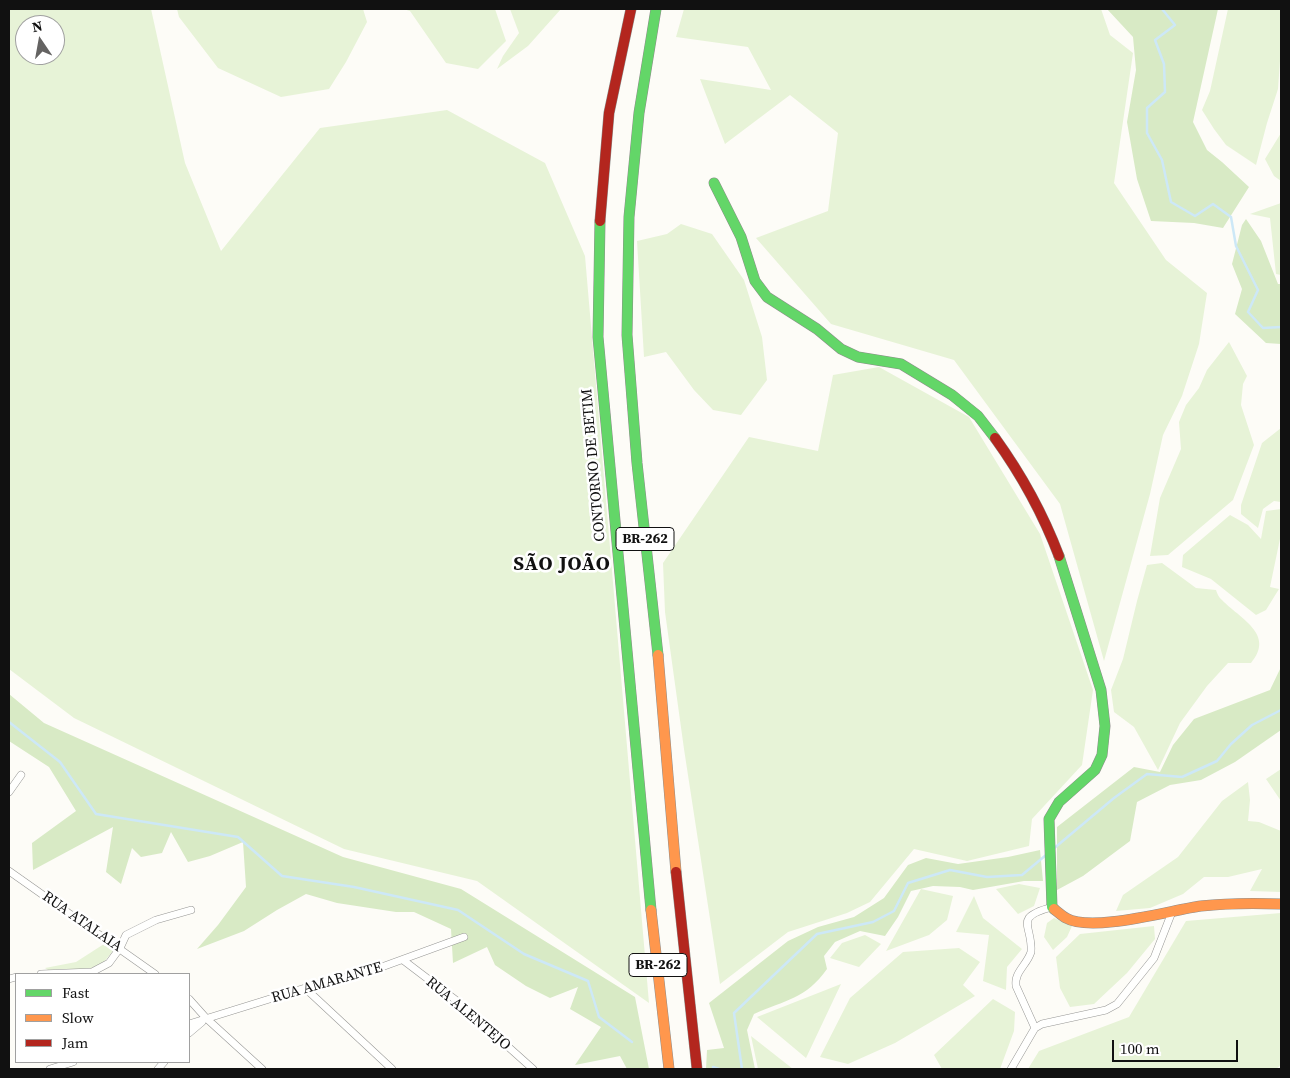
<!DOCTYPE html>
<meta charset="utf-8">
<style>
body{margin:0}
#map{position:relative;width:1290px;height:1078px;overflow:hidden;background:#fdfcf7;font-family:"Source Serif 4",serif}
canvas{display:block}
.frame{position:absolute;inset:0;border:10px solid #111;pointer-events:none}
.legend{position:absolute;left:15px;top:973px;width:175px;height:90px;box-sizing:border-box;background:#fff;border:1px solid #a0a0a0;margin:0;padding:6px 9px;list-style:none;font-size:15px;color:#111}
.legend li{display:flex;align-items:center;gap:10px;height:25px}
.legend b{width:25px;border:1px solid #a0a0a0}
.north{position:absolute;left:15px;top:15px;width:50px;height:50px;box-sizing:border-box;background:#fff;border:1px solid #a0a0a0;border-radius:50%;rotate:348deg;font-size:14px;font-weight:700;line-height:20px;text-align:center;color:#111}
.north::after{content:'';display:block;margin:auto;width:18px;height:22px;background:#646362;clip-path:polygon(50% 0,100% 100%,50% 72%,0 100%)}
.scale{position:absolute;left:1112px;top:1040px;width:126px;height:22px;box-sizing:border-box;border:2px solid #111;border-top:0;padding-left:6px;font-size:15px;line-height:18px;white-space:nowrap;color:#111;-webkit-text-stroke:4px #fff;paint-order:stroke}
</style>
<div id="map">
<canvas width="1290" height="1078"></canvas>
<div class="frame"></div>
<ul class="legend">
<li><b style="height:6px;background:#63d668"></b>Fast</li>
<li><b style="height:6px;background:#ff974d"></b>Slow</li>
<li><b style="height:6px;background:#b3261e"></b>Jam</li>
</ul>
<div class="north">N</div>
<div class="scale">100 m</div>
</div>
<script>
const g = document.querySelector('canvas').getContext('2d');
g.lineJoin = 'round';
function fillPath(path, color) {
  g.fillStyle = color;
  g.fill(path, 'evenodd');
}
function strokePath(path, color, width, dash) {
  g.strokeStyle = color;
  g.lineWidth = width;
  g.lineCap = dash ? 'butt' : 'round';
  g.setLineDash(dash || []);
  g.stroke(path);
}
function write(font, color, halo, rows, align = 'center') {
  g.font = font + ' "Source Serif 4",serif';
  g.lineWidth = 5;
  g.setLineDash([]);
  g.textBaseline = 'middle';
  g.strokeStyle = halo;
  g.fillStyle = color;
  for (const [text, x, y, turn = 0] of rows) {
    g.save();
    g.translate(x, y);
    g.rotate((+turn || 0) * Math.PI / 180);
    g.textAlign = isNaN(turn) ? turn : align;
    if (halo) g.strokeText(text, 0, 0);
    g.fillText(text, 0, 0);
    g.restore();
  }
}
const green = new Path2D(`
 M 9,9 L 151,9 L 185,163 L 221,251 L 320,128 L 447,110 L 545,163 L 585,256 L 649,1003 L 477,881 L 344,849 L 74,718 L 9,669 ZM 25,25 L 55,25 L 55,55 L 25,55 Z
 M 177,9 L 363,9 L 367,22 L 346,62 L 329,89 L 281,97 L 218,68 L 179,17 Z
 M 403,9 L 495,9 L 506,41 L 478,69 L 446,63 L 410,11 Z
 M 510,9 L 561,9 L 528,46 L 497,69 L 503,56 L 519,33 Z
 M 684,9 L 1101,9 L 1110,35 L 1133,53 L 1114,183 L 1166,260 L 1207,293 L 1199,344 L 1182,396 L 1163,435 L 1150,494 L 1104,661 L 1060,504 L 954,360 L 831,324 L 756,238 L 828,211 L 838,133 L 790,95 L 725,144 L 700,79 L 771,90 L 748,47 L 676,37 Z
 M 1228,9 L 1281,9 L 1281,47 L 1278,89 L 1267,123 L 1256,165 L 1226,145 L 1214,129 L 1202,110 L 1210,91 Z
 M 1281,133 L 1281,181 L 1274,176 L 1265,159 Z
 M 1281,203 L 1281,275 L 1276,274 L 1270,218 L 1250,214 Z
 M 681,224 L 712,234 L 744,280 L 762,337 L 767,380 L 741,415 L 713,410 L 694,390 L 666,352 L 644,357 L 637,241 L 667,234 Z
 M 1229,342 L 1247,376 L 1243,384 L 1241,405 L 1254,445 L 1233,500 L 1168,555 L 1150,556 L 1160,498 L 1181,449 L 1179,422 L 1186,405 L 1199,388 L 1207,370 Z
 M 879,367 L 969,417 L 1040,534 L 1093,690 L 1082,765 L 1032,819 L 1029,846 L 967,861 L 914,849 L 870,902 L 847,913 L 788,932 L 720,984 L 684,749 L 665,612 L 663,563 L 749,437 L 818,451 L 833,375 Z
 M 1281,428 L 1281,502 L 1274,501 L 1263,509 L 1258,528 L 1241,514 L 1241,505 L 1262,443 Z
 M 1281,509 L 1281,534 L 1270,587 L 1279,589 L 1266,610 L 1256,615 L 1211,579 L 1182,567 L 1183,555 L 1230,515 L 1248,525 L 1261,539 L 1266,511 Z
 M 1162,563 L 1196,588 L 1216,590 C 1217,593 1219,598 1222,600 C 1239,618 1276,634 1251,663 L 1228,663 L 1207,686 L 1180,723 L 1158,770 L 1134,727 L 1114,712 L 1111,690 L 1123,659 L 1137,601 L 1147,565 Z
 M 1281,769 L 1281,801 L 1266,779 Z
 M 1248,782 L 1250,800 L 1248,821 L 1259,822 L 1281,831 L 1281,892 L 1250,891 L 1262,869 L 1228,877 L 1204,877 L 1183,894 L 1150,908 L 1116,911 L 1123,895 L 1178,857 L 1222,801 Z
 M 1019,884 L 1040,888 L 1034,906 L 1018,914 L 996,889 Z
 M 921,889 L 953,896 L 947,920 L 929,935 L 886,951 Z
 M 974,896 L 983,918 L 1022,949 L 1007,967 L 1006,990 L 983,981 L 989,935 L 956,932 Z
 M 1281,913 L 1281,1065 L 1276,1069 L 1028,1069 L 1039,1051 L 1129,1017 L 1186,921 Z
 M 1054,918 L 1072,926 L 1067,937 L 1053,950 L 1044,937 L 1047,923 Z
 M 1154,926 L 1155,939 L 1127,973 L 1094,1004 L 1070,1007 L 1060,988 L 1056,957 L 1080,934 Z
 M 865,935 L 881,944 L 859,967 L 830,958 L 842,943 Z
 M 104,944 L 113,951 L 103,963 L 91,968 L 77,970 L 60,969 L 48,970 L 45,968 L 76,962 Z
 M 959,948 L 980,962 L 963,985 L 975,996 L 895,1043 L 848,1064 L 820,1057 L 850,998 L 903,952 Z
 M 841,984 L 806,1058 L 757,1017 Z
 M 993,999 L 1015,1012 L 1014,1031 L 1000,1069 L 942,1069 L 934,1055 Z
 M 751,1036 L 793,1069 L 758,1069 Z`);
const forest = new Path2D(`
 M 1107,9 L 1218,9 L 1193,122 L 1207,150 L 1222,162 L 1249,187 L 1223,228 L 1194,223 L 1151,221 L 1137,179 L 1127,122 L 1136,70 L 1133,37 Z
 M 1246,219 L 1261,241 L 1278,284 L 1281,284 L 1281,344 L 1266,343 L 1235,314 L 1242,289 L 1232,264 L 1242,225 Z
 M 1281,667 L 1281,730 L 1235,762 L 1201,780 L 1170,785 L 1137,802 L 1130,841 L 1083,876 L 1057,890 L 1057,827 L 1134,767 L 1160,772 L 1173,745 L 1194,719 L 1270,690 Z
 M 9,694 L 44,723 L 343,857 L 461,889 L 635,997 L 649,1069 L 627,1069 L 620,1056 L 575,1065 L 601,1027 L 570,1009 L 578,987 L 550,998 L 526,986 L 495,965 L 487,947 L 453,963 L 451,929 L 414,912 L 396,912 L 337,903 L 306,894 L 277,910 L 244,931 L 197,949 L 218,925 L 246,887 L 243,842 L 210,856 L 188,862 L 171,832 L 162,853 L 141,857 L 132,848 L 121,884 L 106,872 L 113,827 L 33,870 L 32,843 L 76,811 L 49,767 L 9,741 Z
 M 1040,850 L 1043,881 L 1024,881 L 973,890 L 960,887 L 933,886 L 911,891 L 898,917 L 885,936 L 860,931 L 835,942 L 824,956 L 827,969 C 806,999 785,1000 754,1014 L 747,1030 L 755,1069 L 706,1069 L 707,1050 L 724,1048 L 709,1003 L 788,941 L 818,927 L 854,917 L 884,898 L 908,865 L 926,858 L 958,864 L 1008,857 Z`);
const stream = new Path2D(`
 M 1162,9 L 1175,25 L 1155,40 L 1164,64 L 1165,92 L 1147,108 L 1147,133 L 1162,160 L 1171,202 L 1195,216 L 1213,204 L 1231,217 L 1236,246 L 1258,290 L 1248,312 L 1263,328 L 1281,327
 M 9,722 L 60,762 L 96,814 L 238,837 L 282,876 L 354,887 L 458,910 L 524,954 L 588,981 L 599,1017 L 632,1042
 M 1052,850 L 1114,798 L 1147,774 L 1182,777 L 1217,761 L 1231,744 L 1252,725 L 1281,710
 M 713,1067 L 719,1069
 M 742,1069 L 734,1013 L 817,934 L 873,922 L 894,911 L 908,883 L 950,870 L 987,877 L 1022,875 L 1046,855`);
const street = new Path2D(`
 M 9,792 L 21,775
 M 9,871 L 155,974
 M 403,960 L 457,1001 L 533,1069
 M 41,974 L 92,972 L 109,963 L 120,948 L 126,935 L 156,920 L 191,910
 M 9,979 L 16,977
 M 305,988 L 392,1069
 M 189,999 L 206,1018 L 262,1069
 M 189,1024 L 305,988 L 368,972 L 464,937
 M 1035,1028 L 1016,986 C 1014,972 1027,965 1031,952 C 1033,925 1012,918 1052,907
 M 189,1033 L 202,1022
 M 50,1069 L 73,1062
 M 158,1069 L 164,1062
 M 1011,1069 L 1032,1033 L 1035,1028 L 1042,1024 L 1106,1010 L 1117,1004 L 1154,958 L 1172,912`);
const fast = new Path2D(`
 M 656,9 L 639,113 L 629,217 L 627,335 L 637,463 L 658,655
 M 714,183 L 741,237 L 755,281 L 767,297 L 817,329 L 841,349 L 858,357 L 901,364 L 952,395 L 978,416 L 995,438
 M 600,221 L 598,337 L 651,910
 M 1054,909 L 1052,907 L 1049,819 L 1059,802 L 1095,770 L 1102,755 L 1105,726 L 1101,690 L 1059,556`);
const slow = new Path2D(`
 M 658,655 L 676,872
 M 1054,909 C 1058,912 1062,916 1066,918 C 1092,933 1171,910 1201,906 C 1228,903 1254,903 1281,904
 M 651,910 L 669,1069`);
const jam = new Path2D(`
 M 600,221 L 609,113 L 631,9
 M 995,438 C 1021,474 1043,514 1059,556
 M 676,872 L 697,1069`);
const shields = [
 [645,539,58],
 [658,965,58]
];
const shieldNames = [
 ["BR-262",645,539],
 ["BR-262",658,965]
];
const streetNames = [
 ["CONTORNO DE BETIM",594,465,-95],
 ["RUA ATALAIA",82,922,35],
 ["RUA AMARANTE",327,983,-16],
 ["RUA ALENTEJO",468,1014,40]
];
const districtNames = [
 ["SÃO JOÃO",562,565]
];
fillPath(green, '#e7f3d7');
fillPath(forest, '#d8eac5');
strokePath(stream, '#cde8f7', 2.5);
strokePath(street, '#979795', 8);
strokePath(fast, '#8e8d8b', 11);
strokePath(slow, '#8e8d8b', 11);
strokePath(jam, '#8e8d8b', 11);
strokePath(street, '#fffffe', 7);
strokePath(fast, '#63d668', 10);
strokePath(slow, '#ff974d', 10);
strokePath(jam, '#b3261e', 10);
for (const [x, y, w] of shields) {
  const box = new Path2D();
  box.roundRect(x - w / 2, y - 11.5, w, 23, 4);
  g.fillStyle = '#fff';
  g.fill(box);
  strokePath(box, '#111', 1);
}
write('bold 14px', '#111', null, shieldNames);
write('15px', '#111', '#fff', streetNames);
g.letterSpacing = '1px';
write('bold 20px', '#111', '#fff', districtNames);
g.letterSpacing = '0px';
</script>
